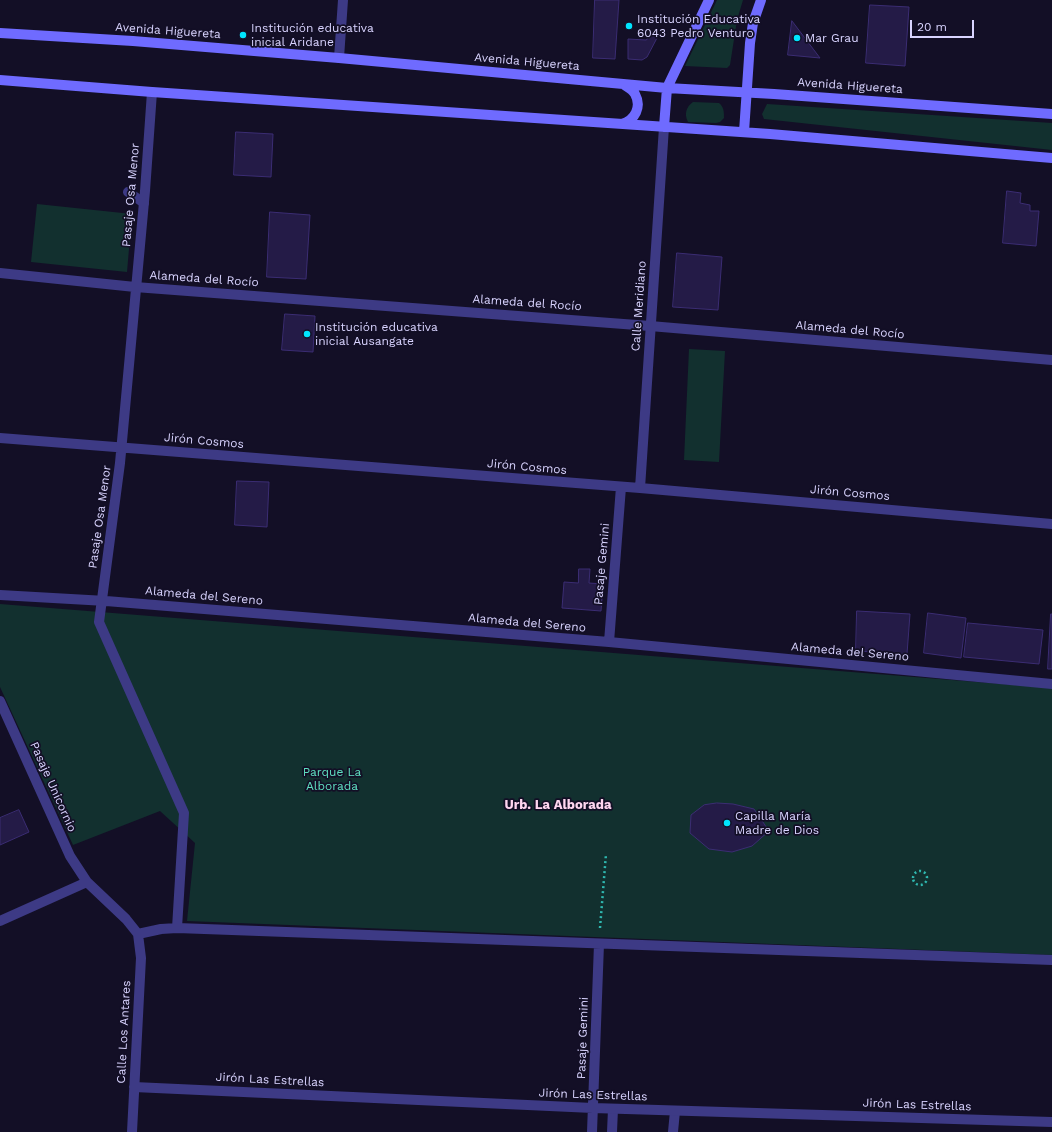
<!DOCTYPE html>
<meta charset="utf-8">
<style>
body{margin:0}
#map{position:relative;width:1052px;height:1132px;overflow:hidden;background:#130f26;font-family:"Work Sans",sans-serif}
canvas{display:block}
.scale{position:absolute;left:910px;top:20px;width:64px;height:18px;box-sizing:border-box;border:2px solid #d9d4ff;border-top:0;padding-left:5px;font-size:12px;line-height:14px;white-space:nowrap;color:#d9d4ff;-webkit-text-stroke:3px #130f26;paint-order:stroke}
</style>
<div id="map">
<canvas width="1052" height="1132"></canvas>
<div class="scale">20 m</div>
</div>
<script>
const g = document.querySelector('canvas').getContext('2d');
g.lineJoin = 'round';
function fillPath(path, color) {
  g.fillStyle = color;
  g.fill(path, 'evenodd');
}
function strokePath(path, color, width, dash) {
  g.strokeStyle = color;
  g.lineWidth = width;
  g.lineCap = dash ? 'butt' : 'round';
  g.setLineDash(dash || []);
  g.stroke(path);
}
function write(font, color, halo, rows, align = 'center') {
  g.font = font + ' "Work Sans",sans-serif';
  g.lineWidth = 3.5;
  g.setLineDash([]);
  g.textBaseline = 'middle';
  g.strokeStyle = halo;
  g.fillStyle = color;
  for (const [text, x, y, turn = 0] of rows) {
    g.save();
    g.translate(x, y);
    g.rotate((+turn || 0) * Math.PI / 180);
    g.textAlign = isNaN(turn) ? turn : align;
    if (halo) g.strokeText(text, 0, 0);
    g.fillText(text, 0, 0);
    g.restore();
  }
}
const green = new Path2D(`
 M 717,0 L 743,0 L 737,20 L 730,65 L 727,68 L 685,66 Z
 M 693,102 L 719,103 C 724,107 724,112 724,118 L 720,122 L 716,123 L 688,122 C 684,114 686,107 693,102 Z
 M 767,104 L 1052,123 L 1052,150 L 764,119 L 762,114 Z
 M 37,204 L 132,214 L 127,272 L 31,262 Z
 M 689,349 L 725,351 L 719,462 L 684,460 Z
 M 0,604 L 1052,688 L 1052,955 L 187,921 L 195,843 L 160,811 L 73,845 L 0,687 Z`);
const building = new Path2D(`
 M 595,0 L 619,0 L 615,59 L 593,58 Z
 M 870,5 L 909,7 L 905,66 L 866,63 Z
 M 792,21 L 820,58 L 788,55 Z
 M 650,35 L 657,38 L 647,57 L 642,60 L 628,59 L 628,39 L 646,40 Z
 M 236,132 L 273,134 L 271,177 L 234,175 Z
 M 1007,191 L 1021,193 L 1020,203 L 1030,205 L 1030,211 L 1039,211 L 1036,246 L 1003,243 Z
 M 270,212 L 310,215 L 306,279 L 267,277 Z
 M 677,253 L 722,257 L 718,310 L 673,307 Z
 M 285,314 L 315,316 L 313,352 L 282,350 Z
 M 237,481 L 269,482 L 267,527 L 235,525 Z
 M 579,569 L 590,569 L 589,583 L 603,584 L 601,611 L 562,608 L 564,582 L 578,583 Z
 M 857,611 L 910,614 L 907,654 L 856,651 Z
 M 928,613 L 966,618 L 961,658 L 924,653 Z
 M 1051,614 L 1052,614 L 1052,669 L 1048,669 Z
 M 968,623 L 1043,630 L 1039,664 L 964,657 Z
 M 717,803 L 733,804 L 754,809 L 769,831 L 752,846 L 732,852 L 709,849 L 690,833 L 691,815 L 704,805 Z
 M 19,810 L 29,832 L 0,845 L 0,818 Z`);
const path = new Path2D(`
 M913 878a7 7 0 1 1 14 0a7 7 0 1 1-14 0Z
 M 600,928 L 606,854`);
const lane = new Path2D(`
 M 128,192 L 144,203
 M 612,1132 L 613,1109
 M 673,1132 L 675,1111`);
const street = new Path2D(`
 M 339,58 L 343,0
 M 152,92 L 145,191 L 120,463 L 99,622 L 184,813 L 177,928
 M 0,273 L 135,287 L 650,326 L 1052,360
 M 0,438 L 640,488 L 1052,524
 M 640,488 L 664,127
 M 0,595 L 106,601 L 609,642 L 1052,684
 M 609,642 L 621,487
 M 0,701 L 70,856 L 87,882 L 126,919 L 138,934 L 141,958 L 132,1132
 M 0,921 L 87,882
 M 138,934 L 161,929 L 177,928 L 1052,960
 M 134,1087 L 593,1108 L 1052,1122
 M 592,1132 L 599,944`);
const secondary = new Path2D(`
 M 0,33 L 133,41 L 339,58 L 667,88 L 774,94 L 1052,114
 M 0,80 L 152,92 L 770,134 L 1052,158
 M 622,124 C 635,120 642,107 635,94 C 633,90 627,87 623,84
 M 664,127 L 667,88 L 709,0
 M 744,132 L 750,43 L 753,23 L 761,0`);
const markers = [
 [629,26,4,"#00e5ff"],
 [243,35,4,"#00e5ff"],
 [797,38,4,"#00e5ff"],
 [307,334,4,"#00e5ff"],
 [727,823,4,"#00e5ff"]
];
const poiNames = [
 ["Institución Educativa",637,19],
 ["6043 Pedro Venturo",637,33],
 ["Institución educativa",251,28],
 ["inicial Aridane",251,42],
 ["Mar Grau",805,38],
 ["Institución educativa",315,327],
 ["inicial Ausangate",315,341],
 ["Capilla María",735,816],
 ["Madre de Dios",735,830]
];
const streetNames = [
 ["Avenida Higuereta",168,31,4],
 ["Avenida Higuereta",527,62,5],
 ["Avenida Higuereta",850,86,4],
 ["Pasaje Osa Menor",131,195,-85],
 ["Alameda del Rocío",204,279,4],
 ["Alameda del Rocío",527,303,4],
 ["Calle Meridiano",639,306,-86],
 ["Alameda del Rocío",850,330,5],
 ["Jirón Cosmos",204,441,5],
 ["Jirón Cosmos",527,467,5],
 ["Jirón Cosmos",850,493,5],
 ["Pasaje Osa Menor",100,517,-82],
 ["Pasaje Gemini",602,564,-85],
 ["Alameda del Sereno",204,596,5],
 ["Alameda del Sereno",527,623,5],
 ["Alameda del Sereno",850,652,5],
 ["Pasaje Unicornio",53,787,66],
 ["Calle Los Antares",124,1032,-87],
 ["Pasaje Gemini",583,1038,-88],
 ["Jirón Las Estrellas",270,1080,3],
 ["Jirón Las Estrellas",593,1095,2],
 ["Jirón Las Estrellas",917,1105,2]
];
const parkNames = [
 ["Parque La",332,772],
 ["Alborada",332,786]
];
const neighbourhoodNames = [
 ["Urb. La Alborada",558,805]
];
fillPath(green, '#12302f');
fillPath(building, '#241b47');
strokePath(building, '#3b2d73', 1);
strokePath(path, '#2fb8b0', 2.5, [2, 3]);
strokePath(lane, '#3d3a85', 10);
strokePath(street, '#3d3a85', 10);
strokePath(secondary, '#6f6bff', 10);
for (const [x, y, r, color] of markers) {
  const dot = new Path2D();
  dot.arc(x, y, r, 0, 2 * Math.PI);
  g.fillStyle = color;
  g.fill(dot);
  strokePath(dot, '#130f26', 1.5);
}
write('12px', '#d9d4ff', '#130f26', poiNames, 'left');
write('12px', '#d9d4ff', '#130f26', streetNames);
write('12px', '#5fe0c0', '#130f26', parkNames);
write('bold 13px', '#ffd6f0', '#130f26', neighbourhoodNames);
</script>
